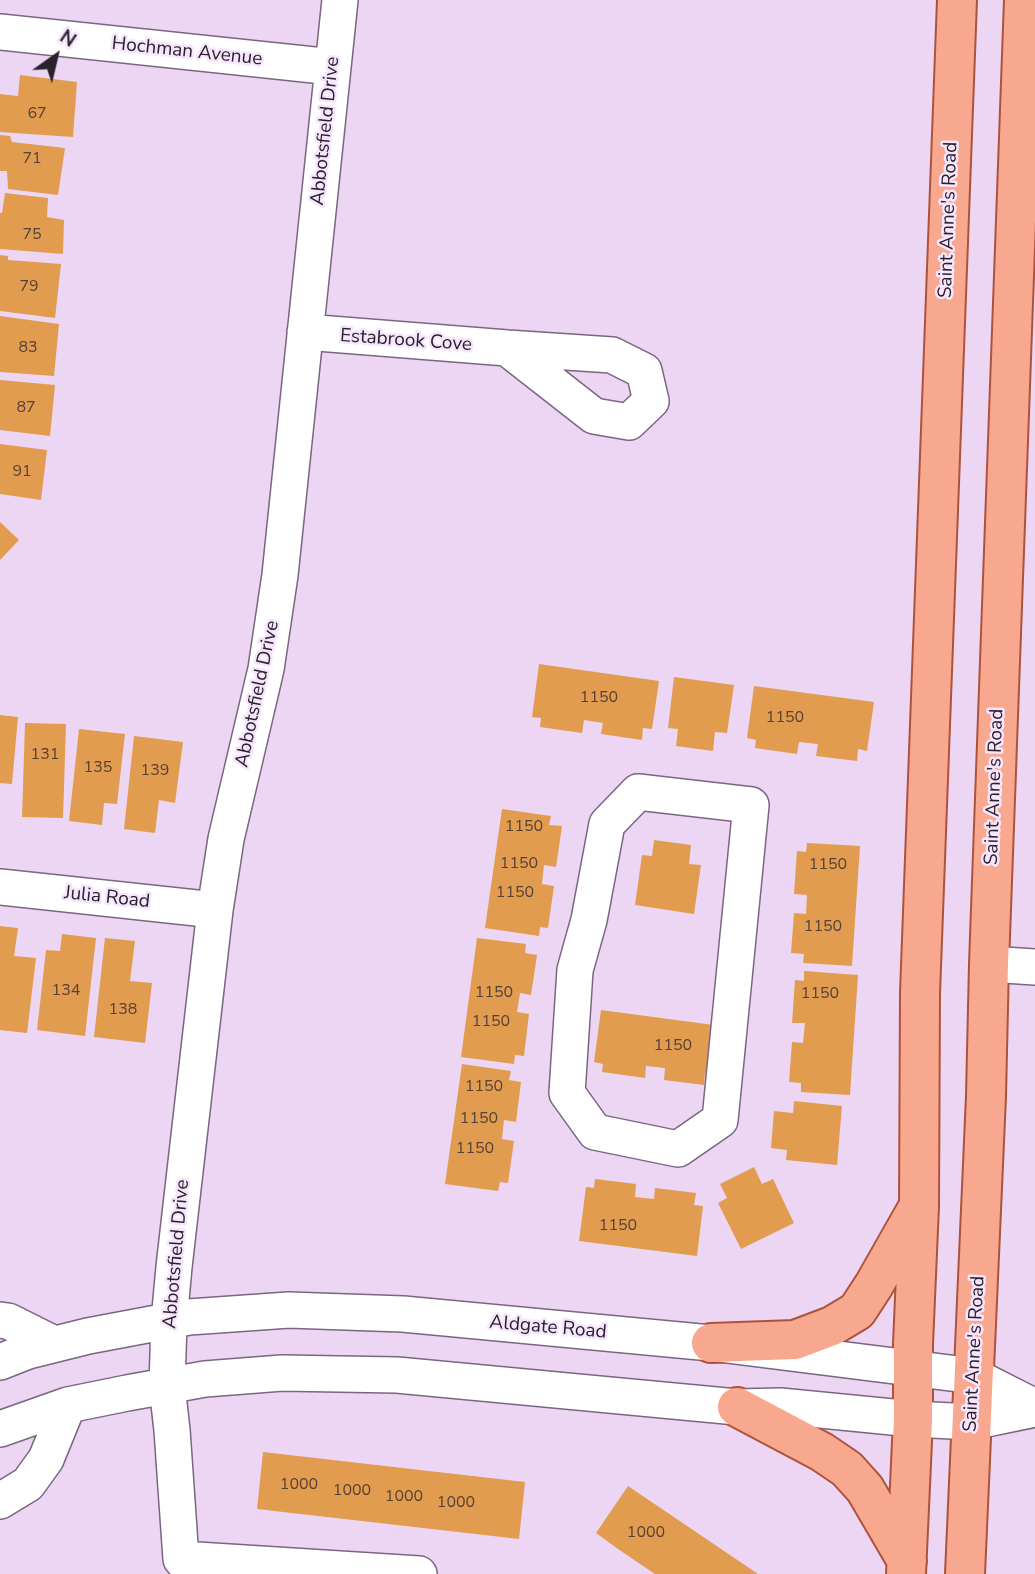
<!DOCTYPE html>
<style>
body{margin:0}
#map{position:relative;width:1035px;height:1574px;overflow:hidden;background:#ecd6f4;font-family:"Nunito Sans",sans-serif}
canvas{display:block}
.north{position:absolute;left:21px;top:21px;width:70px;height:70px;-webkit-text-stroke:5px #f7e5fd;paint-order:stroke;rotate:34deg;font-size:19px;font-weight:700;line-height:28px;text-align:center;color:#29212c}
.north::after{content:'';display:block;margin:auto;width:24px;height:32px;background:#29212c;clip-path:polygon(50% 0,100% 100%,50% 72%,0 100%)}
</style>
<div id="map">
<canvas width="1035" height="1574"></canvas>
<div class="north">N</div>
</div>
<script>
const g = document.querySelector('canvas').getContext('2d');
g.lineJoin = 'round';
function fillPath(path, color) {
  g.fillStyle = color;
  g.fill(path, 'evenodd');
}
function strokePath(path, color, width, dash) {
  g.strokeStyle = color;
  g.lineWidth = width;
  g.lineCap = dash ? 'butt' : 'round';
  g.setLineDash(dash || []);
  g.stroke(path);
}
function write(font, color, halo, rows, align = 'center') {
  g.font = font + ' "Nunito Sans",sans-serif';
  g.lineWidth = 5;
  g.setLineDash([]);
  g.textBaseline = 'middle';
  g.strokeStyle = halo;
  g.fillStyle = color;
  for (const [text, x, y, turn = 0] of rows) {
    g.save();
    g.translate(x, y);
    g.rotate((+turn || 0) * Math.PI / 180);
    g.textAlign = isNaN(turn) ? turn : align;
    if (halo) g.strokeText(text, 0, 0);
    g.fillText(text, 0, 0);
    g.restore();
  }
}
const building = new Path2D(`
 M 20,75 L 77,82 L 73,137 L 0,132 L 0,94 L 18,96 Z
 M 0,135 L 10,136 L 12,142 L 65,148 L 58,195 L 8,189 L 7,171 L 0,171 Z
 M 5,193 L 48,198 L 47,217 L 64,220 L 63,254 L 0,249 L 0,213 L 2,213 Z
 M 0,255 L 8,256 L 8,260 L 61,264 L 55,318 L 0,311 Z
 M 0,316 L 59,324 L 54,376 L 0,372 Z
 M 0,380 L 55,385 L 50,436 L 0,430 Z
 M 0,444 L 47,450 L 41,500 L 0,494 Z
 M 0,522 L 19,540 L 0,560 Z
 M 539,664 L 659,681 L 652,729 L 643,728 L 642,740 L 601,734 L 603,723 L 584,720 L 582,733 L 540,727 L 541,718 L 532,717 Z
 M 674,677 L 734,685 L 727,733 L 715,732 L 713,751 L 676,746 L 678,729 L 668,728 Z
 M 754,686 L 874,702 L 867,751 L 858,749 L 857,761 L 816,756 L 818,744 L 799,742 L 797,754 L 755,748 L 756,740 L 747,738 Z
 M 0,715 L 18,717 L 12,784 L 0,783 Z
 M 25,723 L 66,724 L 63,818 L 22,817 Z
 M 79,729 L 125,734 L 117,804 L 104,803 L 102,825 L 69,821 Z
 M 134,736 L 183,742 L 175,803 L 159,800 L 155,833 L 124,829 Z
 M 502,809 L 551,816 L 549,825 L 562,826 L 556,867 L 544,865 L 542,884 L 554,886 L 548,928 L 540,927 L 539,936 L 485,928 Z
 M 654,840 L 691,845 L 689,864 L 701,865 L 694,914 L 635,905 L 642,855 L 652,856 Z
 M 807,843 L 860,846 L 852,966 L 803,963 L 804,954 L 791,953 L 794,913 L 806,914 L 807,895 L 794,894 L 797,851 L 806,852 Z
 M 0,926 L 18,928 L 14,956 L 36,958 L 27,1033 L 0,1030 Z
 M 62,934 L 96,938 L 85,1036 L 37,1030 L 46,950 L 60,951 Z
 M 105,938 L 135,941 L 130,981 L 152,983 L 145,1043 L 94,1037 Z
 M 477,938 L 526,944 L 525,953 L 537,955 L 531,995 L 520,993 L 517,1012 L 529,1014 L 524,1056 L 515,1055 L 514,1064 L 461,1057 Z
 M 804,971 L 858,975 L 850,1095 L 801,1092 L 801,1083 L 789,1082 L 792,1042 L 803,1043 L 805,1023 L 792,1023 L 795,980 L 804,981 Z
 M 601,1010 L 721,1026 L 714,1075 L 705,1073 L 704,1085 L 664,1080 L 665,1068 L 646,1066 L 645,1078 L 602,1072 L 603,1064 L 594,1062 Z
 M 462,1064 L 511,1071 L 509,1080 L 521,1082 L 516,1122 L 504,1120 L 502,1139 L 514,1141 L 508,1183 L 500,1182 L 498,1191 L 445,1184 Z
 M 794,1101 L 842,1106 L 837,1165 L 786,1160 L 787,1150 L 771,1148 L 774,1111 L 793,1113 Z
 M 754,1167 L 762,1184 L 773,1179 L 794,1223 L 741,1249 L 718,1203 L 727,1198 L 720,1184 Z
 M 595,1179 L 636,1184 L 635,1197 L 654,1199 L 655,1188 L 696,1193 L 694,1205 L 703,1206 L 697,1256 L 579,1241 L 586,1187 L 594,1188 Z
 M 263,1452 L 525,1482 L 519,1539 L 257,1509 Z
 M 628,1486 L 696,1532 L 758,1574 L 655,1574 L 618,1549 L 596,1533 Z`);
const minor = new Path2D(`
 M 0,32 L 333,67
 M 305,332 L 507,348 L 594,416 L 629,422 L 651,401 L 644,371 L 612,355 L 507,348
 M 638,792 L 751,805 L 720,1120 L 678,1149 L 595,1132 L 567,1093 L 575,970 L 589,920 L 607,824 Z
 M 0,887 L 215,910
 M 989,964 L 1035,967
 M 0,1320 L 8,1321 L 54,1344
 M 0,1362 L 28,1351 L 88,1336 L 189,1317 L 289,1310 L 403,1314 L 711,1343 L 974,1376 L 1035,1407
 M 0,1429 L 68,1405 L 127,1393 L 205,1379 L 282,1373 L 397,1375 L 737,1407 L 780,1406 L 913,1419 L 972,1422 L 1035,1409
 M 0,1501 L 28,1484 L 46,1459 L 68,1405
 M 181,1559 L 419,1574
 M 194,1574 L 181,1559 L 172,1430 L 167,1386 L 169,1321 L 174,1267 L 215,910 L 226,839 L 266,669 L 280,575 L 340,0`);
const major = new Path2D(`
 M 711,1343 L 795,1340 L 832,1326 L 857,1311 L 874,1285 L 916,1211
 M 737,1407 L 822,1452 L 847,1469 L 865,1489 L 907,1561
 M 906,1574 L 913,1419 L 913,1344 L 919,1206 L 920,993 L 957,0
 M 965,1574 L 986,1096 L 989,964 L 1024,0`);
const numberNames = [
 ["67",37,114],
 ["71",32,159],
 ["75",32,235],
 ["79",29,287],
 ["83",28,348],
 ["87",26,408],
 ["91",22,472],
 ["1150",599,698],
 ["1150",785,718],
 ["131",45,755],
 ["135",98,768],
 ["139",155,771],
 ["1150",524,827],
 ["1150",519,864],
 ["1150",828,865],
 ["1150",515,893],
 ["1150",823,927],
 ["134",66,991],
 ["1150",494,993],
 ["1150",820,994],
 ["138",123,1010],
 ["1150",491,1022],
 ["1150",673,1046],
 ["1150",484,1087],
 ["1150",479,1119],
 ["1150",475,1149],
 ["1150",618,1226],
 ["1000",299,1485],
 ["1000",352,1491],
 ["1000",404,1497],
 ["1000",456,1503],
 ["1000",646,1533]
];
const streetNames = [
 ["Hochman Avenue",187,52,6],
 ["Abbotsfield Drive",326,131,-84],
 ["Saint Anne's Road",949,220,-88],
 ["Estabrook Cove",406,341,4],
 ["Abbotsfield Drive",258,694,-78],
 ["Saint Anne's Road",995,787,-88],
 ["Julia Road",107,898,6],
 ["Abbotsfield Drive",177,1254,-85],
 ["Aldgate Road",548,1328,5],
 ["Saint Anne's Road",975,1354,-87]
];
fillPath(building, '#e19c50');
strokePath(minor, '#7a6680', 38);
strokePath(major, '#ad533c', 42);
strokePath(minor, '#fff', 35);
strokePath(major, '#f8a88f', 38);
write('16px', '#574035', null, numberNames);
write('19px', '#29212c', '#f7e5fd', streetNames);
</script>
